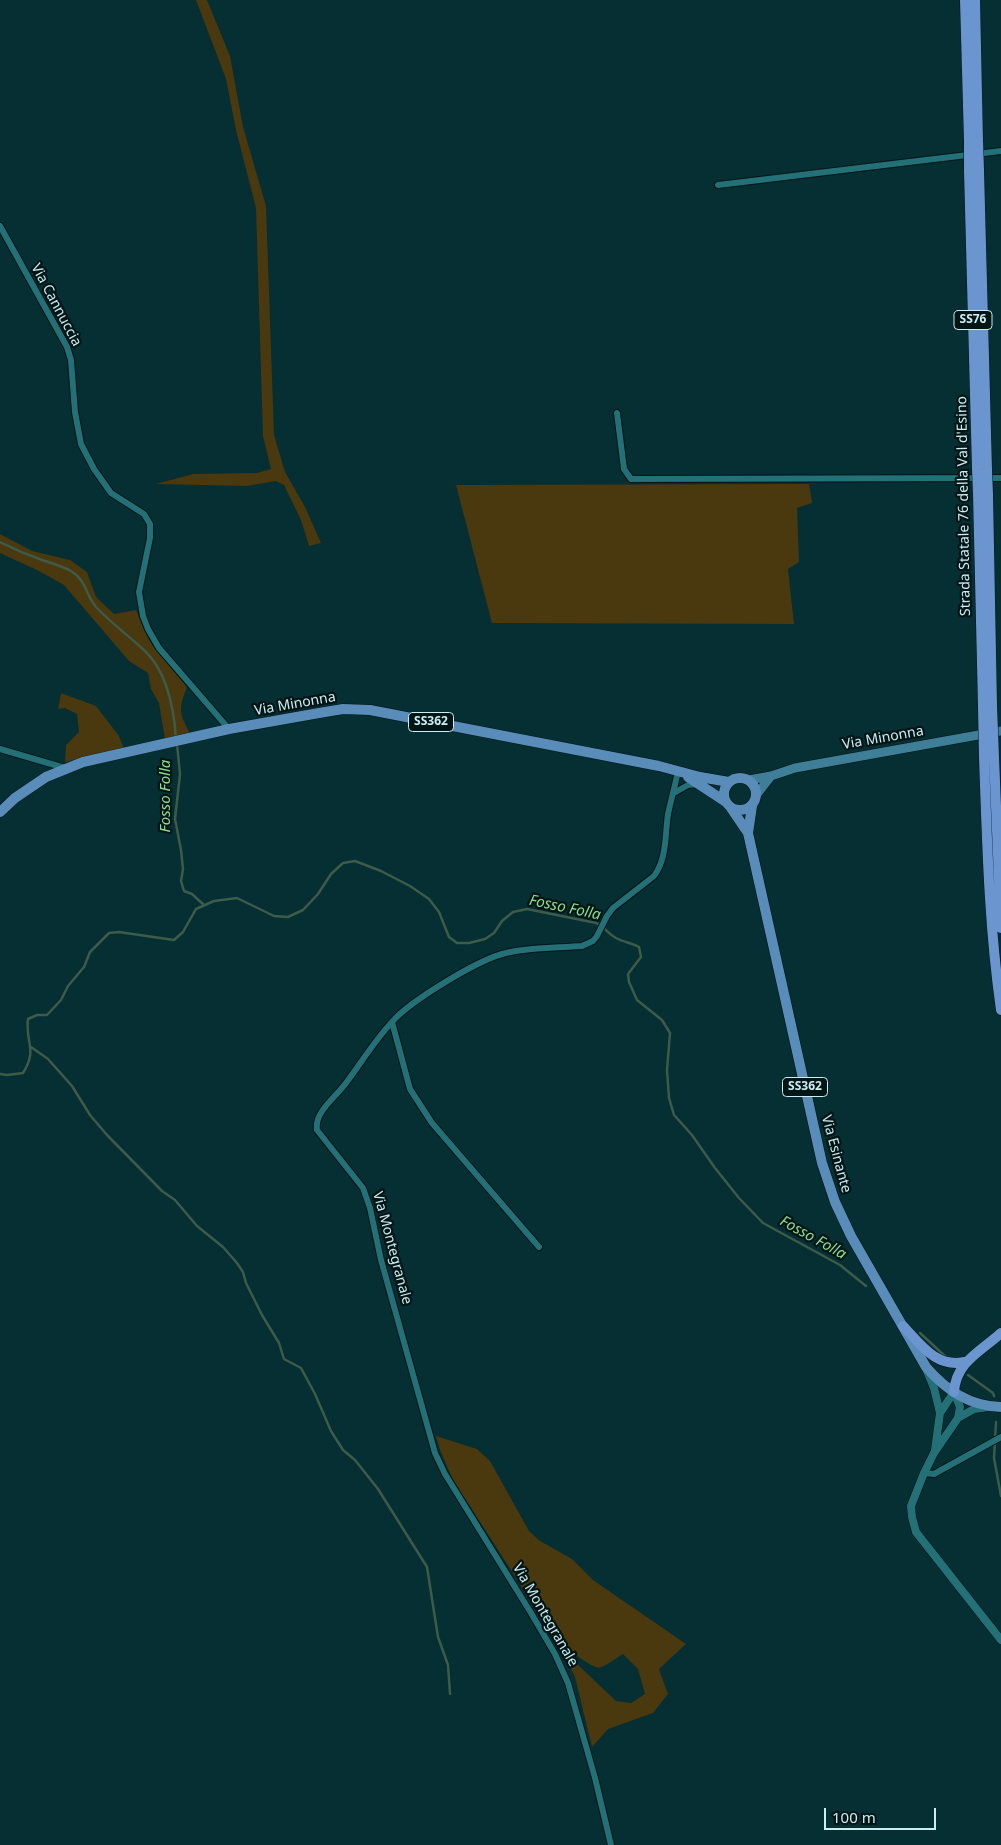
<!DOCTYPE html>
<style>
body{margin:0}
#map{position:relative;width:1001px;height:1845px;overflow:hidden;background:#052f33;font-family:"Noto Sans",sans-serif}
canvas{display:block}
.scale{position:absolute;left:824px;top:1808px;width:112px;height:22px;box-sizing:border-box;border:2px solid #cbeef1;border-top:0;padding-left:6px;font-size:15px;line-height:18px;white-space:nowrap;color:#cbeef1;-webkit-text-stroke:4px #011517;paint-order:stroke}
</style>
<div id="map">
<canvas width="1001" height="1845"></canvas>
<div class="scale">100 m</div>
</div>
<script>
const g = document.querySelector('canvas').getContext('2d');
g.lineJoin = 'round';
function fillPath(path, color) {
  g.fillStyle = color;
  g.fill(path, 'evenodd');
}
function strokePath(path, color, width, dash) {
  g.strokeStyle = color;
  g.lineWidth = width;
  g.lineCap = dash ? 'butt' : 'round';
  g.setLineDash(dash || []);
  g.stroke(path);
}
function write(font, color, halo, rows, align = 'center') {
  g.font = font + ' "Noto Sans",sans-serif';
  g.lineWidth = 4.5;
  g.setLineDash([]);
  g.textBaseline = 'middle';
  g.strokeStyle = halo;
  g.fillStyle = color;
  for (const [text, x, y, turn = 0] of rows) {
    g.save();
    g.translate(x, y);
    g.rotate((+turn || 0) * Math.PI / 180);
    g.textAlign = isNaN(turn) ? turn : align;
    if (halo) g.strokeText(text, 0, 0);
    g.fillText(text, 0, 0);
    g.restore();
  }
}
const green = new Path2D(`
 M 196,0 L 207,0 L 230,56 L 243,127 L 266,206 L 274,435 L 285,472 L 305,507 L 321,543 L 309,546 L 301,520 L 284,485 L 276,481 L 247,486 L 156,484 L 193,474 L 257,473 L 271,469 L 263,436 L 256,208 L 236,130 L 226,79 Z
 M 809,484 L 812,503 L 797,508 L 799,562 L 788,569 L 794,624 L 492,623 L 456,485 Z
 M 0,534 L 32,551 L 70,560 L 87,572 L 96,597 L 114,614 L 136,610 L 148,638 L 155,649 L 187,687 C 178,710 179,713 191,735 L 165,739 L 159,703 L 151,689 L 148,673 L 129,661 L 64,585 L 37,570 L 0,553 Z
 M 61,693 L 96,706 L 119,736 L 124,749 L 65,762 L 66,745 L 79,732 L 77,714 L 65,708 L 58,709 Z
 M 436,1436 L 477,1449 L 490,1461 L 529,1531 L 540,1541 L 572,1559 L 593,1580 L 686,1644 L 659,1669 L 668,1694 L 653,1713 L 608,1729 L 592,1747 L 575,1677 L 565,1657 L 577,1664 L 616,1701 L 631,1703 L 645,1694 L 638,1669 L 623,1654 C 616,1658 609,1664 602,1667 C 593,1671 573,1650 560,1646 L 453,1480 L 440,1450 Z`);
const stream = new Path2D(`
 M 0,542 C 14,549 28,555 42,560 C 51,563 62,566 71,571 C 87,581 85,594 96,607 C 111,623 129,636 145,651 C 168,673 174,709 176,739
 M 177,744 L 180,774 L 175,819 L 181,850 L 183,869 L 181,881 L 184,891 L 192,894 L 204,905
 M 31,1047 L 48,1059 L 72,1086 L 90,1115 L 107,1135 L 162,1191 L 175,1200 L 197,1226 L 223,1247 L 237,1263 L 243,1272 L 246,1283 L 262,1315 L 279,1343 L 284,1359 L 301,1368 L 315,1394 L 331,1431 L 343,1450 L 355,1460 L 378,1489 L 427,1567 L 438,1637 L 448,1665 L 450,1694
 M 0,1074 L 7,1075 L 23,1073 C 38,1049 25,1043 28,1019 L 37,1015 L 47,1015 L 61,1000 L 68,986 L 84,967 L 90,952 L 109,933 L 119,932 L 174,940 L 183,932 L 196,909 L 214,901 L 237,898 L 274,916 L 288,917 L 303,910 L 318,894 L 331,874 L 343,863 L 355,861 L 381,871 L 410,886 L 429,899 L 439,912 L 449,937 L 457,943 L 469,943 L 485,939 L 494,933 L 502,921 L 513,912 L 527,909 L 596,923 C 604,926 608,934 616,938 C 623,942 632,943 639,947 L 641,957 L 628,974 L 629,982 L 637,1000 L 662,1020 L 670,1033 L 667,1070 L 669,1098 L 674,1115 L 692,1135 L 715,1168 L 739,1198 L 763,1223 L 840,1265 L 866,1286
 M 920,1333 L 946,1357
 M 968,1375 L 993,1393 L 994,1396
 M 996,1422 L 994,1458 L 1001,1496`);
const minor = new Path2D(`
 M 718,185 L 1001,151
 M 0,226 L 67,347 L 71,360 L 75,412 L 81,444 L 94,469 L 111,493 L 144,514 L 150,524 L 150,538 L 139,592 L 143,616 L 148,629 L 159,648 L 229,729
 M 617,413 L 624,469 L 631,479 L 1001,478
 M 0,749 L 65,768
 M 674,793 L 688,785 L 698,784
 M 392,1022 L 410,1089 L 432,1123 L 539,1247
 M 924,1473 L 934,1474 L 1001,1437
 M 611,1845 L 595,1778 L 568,1683 L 555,1654 L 531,1613 L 445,1474 L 435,1453 L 381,1260 L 370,1208 L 363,1188 L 317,1130 C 314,1112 336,1097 346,1083 C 361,1063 375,1040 392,1022 C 410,1001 479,959 506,953 C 530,947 557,948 582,946 L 593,941 L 597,936 L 607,916 L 613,908 L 654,876 C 667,859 665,834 668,814 C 671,800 675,786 678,771`);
const tertiary = new Path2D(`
 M 927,1371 L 934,1388 L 940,1413 L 935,1450
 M 940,1413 L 954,1392 L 960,1407 L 958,1418 L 934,1453 L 924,1473 L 911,1506 L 912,1517 L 916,1532 L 1001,1640
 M 958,1418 L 974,1409 L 988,1407`);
const secondary = new Path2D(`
 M 749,780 L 771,776 L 795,768 L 1001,731
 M 757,794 L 771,776`);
const primary = new Path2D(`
 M 688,777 L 726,802
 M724 794a16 16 0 1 1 32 0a16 16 0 1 1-32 0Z
 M 752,806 L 748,833 L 822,1163 L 835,1202 L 851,1236 L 926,1367 C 946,1390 969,1406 1001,1407
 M 731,808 L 748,833
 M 0,812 L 15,798 L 46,777 L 83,762 L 229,729 L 319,713 L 343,709 L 370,710 L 659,766 L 700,777 L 729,782`);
const trunk = new Path2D(`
 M 965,0 L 969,141
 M 975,0 L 978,140
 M 979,170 L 987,470
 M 969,171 L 977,469
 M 978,494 L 983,707
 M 988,494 L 992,705
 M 984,757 C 987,842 989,926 1001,1010
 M 994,757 L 1001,928
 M 903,1326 C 921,1345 936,1368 965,1362
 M 954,1392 C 956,1362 980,1352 1001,1333`);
const trunkBridge = new Path2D(`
 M 978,140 L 979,170
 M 969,141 L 969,171
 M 977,469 L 978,494
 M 987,470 L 988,494
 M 992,705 L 994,757
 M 983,707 L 984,757`);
const shields = [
 [973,320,38],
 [431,722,45],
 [805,1087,45]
];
const shieldNames = [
 ["SS76",973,320],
 ["SS362",431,722],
 ["SS362",805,1087]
];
const streetNames = [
 ["Via Cannuccia",56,305,62],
 ["Strada Statale 76 della Val d'Esino",964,506,-91],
 ["Via Minonna",295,704,-10],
 ["Via Minonna",883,738,-10],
 ["Via Esinante",836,1154,75],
 ["Via Montegranale",392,1248,75],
 ["Via Montegranale",545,1615,60]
];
const waterNames = [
 ["Fosso Folla",166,796,-90],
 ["Fosso Folla",565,908,12],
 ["Fosso Folla",813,1238,29]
];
fillPath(green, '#4a380e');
strokePath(stream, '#3d5b49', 2.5);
strokePath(minor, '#011517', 8);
strokePath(tertiary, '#011517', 9);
strokePath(secondary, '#011517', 10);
strokePath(primary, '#011517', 11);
strokePath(trunk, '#011517', 11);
strokePath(minor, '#247077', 6);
strokePath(tertiary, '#247077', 8);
strokePath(secondary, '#3f7e97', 9);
strokePath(primary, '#598cb8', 10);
strokePath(trunk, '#6b95ce', 10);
strokePath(trunkBridge, '#011517', 11, []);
strokePath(trunkBridge, '#6b95ce', 10);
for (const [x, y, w] of shields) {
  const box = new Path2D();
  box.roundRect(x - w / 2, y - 9.5, w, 19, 4);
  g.fillStyle = '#011517';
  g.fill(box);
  strokePath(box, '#cbeef1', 1);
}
write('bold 12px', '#cbeef1', null, shieldNames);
write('14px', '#cbeef1', '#011517', streetNames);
write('italic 15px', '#8de18e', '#011517', waterNames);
</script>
